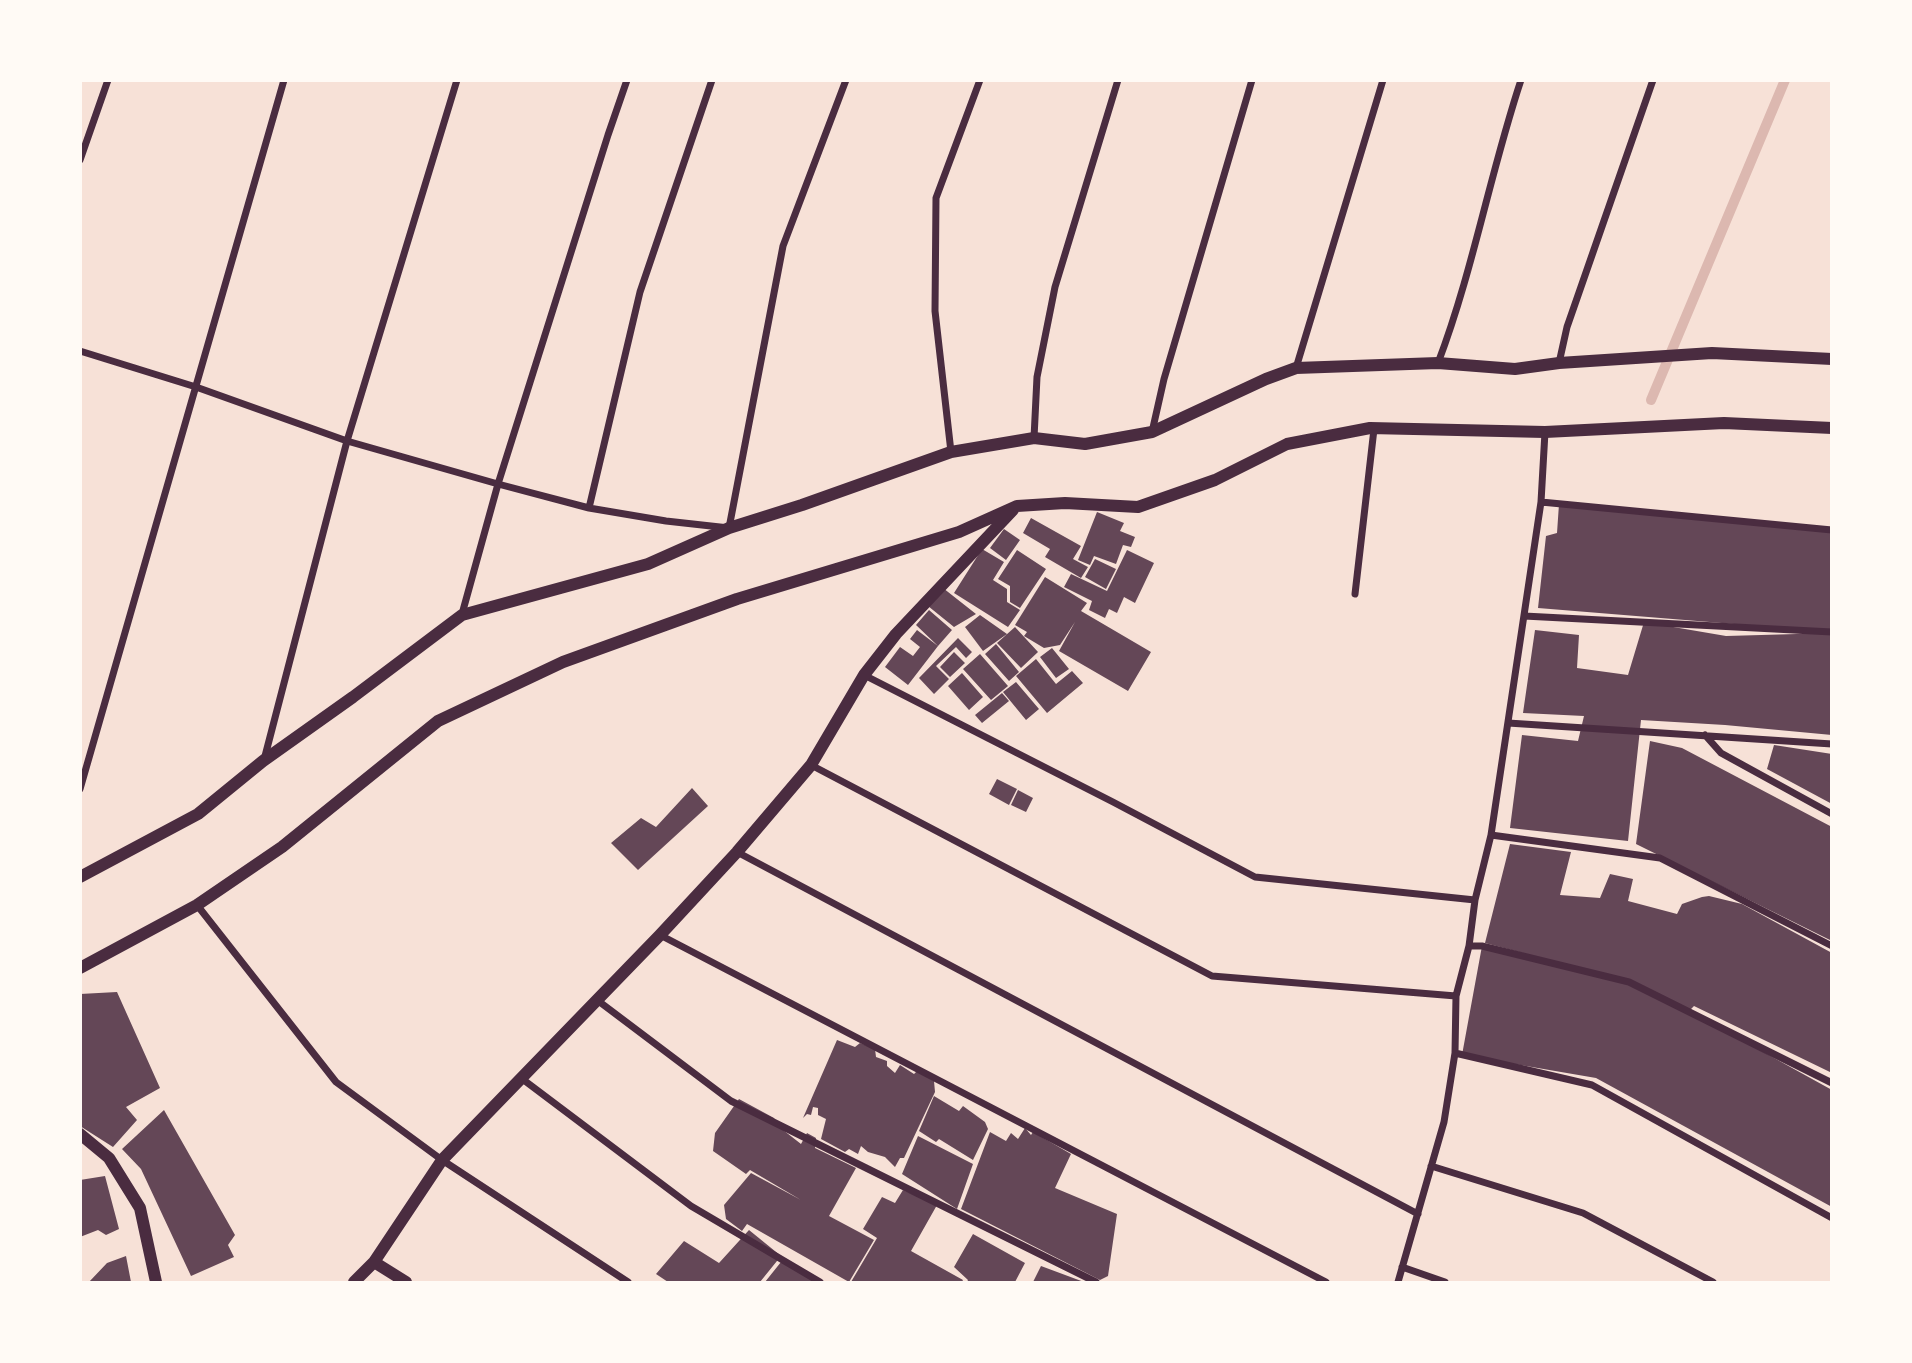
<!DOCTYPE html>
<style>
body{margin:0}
#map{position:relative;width:1912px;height:1363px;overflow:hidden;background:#f7e1d7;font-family:"Playfair Display",serif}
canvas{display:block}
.frame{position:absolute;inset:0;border:82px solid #fffaf5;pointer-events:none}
</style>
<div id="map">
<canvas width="1912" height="1363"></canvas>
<div class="frame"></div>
</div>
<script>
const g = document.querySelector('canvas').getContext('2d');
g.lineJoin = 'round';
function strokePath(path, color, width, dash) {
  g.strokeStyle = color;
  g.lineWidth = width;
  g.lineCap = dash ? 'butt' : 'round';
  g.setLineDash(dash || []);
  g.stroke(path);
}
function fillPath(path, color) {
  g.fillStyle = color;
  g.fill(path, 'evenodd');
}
const stream = new Path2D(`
 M 1651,400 L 1785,80`);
const building = new Path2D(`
 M 1559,504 L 1832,530 L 1832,632 L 1538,608 L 1546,536 L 1557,533 Z
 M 1097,512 L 1124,523 L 1120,531 L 1135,537 L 1131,547 L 1123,545 L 1116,564 L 1094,556 L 1090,565 L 1078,560 Z
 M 1031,518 L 1081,546 L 1073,559 L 1088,567 L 1081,578 L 1045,557 L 1050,549 L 1023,533 Z
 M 1004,529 L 1020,540 L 1006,560 L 990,548 Z
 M 982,549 L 1004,562 L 993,580 L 1007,589 L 1007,602 L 1020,610 L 1008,627 L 954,593 Z
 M 1017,550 L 1046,569 L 1020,608 L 1010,602 L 1010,586 L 998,579 Z
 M 1127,550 L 1154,563 L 1135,603 L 1124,597 L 1117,613 L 1109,609 L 1105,618 L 1089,610 L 1092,601 L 1064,587 L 1071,574 L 1107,591 Z
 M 1095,559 L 1116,569 L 1106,589 L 1085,577 Z
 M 1045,577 L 1087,603 L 1081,611 L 1151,652 L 1128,691 L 1059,651 L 1075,622 L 1060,645 L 1044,648 L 1024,636 L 1027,632 L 1015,625 Z
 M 943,588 L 976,614 L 954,627 L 928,606 Z
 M 929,610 L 952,630 L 938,646 L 916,625 Z
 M 980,615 L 1007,634 L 983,651 L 965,627 Z
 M 1644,622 L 1726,636 L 1832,633 L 1832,735 L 1725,725 L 1641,720 L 1628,841 L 1510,828 L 1522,735 L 1578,741 L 1584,716 L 1523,713 L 1535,630 L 1579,635 L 1577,668 L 1628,675 Z
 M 1015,627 L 1038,652 L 1021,668 L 997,643 Z
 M 917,630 L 938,646 L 908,685 L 885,667 L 900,647 L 913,656 L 920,647 L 910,639 Z
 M 958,638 L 972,652 L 966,658 L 956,647 L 936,666 L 949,679 L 934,694 L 919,678 Z
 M 996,644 L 1019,672 L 1009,681 L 985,654 Z
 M 1052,648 L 1069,669 L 1056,678 L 1040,657 Z
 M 954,652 L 965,663 L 950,677 L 940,667 Z
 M 980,654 L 1008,686 L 991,700 L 963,669 Z
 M 1036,659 L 1056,684 L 1072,671 L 1083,683 L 1047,713 L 1016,676 Z
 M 962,673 L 983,697 L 969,710 L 948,686 Z
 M 1016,682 L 1039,709 L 1026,720 L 1003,692 Z
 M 1002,693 L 1009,701 L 982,723 L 975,715 Z
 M 1650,741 L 1682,748 L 1832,827 L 1832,941 L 1636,844 Z
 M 1774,745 L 1832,754 L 1832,804 L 1767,769 Z
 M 997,779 L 1017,789 L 1009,805 L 989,794 Z
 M 692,788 L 708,806 L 638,870 L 611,843 L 641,818 L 656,827 Z
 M 1018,790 L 1033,798 L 1026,812 L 1011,805 Z
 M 1510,844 L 1571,852 L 1560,895 L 1600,898 L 1610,874 L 1633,879 L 1628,901 L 1677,914 L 1682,904 L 1702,897 L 1709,896 L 1742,904 L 1832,953 L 1832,1073 L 1694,1006 L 1689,1011 L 1832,1090 L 1832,1207 L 1596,1078 L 1462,1055 L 1482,946 L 1598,973 L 1485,943 Z
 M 117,992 L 160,1088 L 126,1107 L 137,1120 L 113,1147 L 80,1126 L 80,994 Z
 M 837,1040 L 855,1047 L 860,1043 L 875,1049 L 876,1057 L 887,1061 L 887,1066 L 895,1073 L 900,1065 L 914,1074 L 917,1071 L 934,1081 L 935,1092 L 904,1158 L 900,1158 L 895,1167 L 885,1157 L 868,1152 L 861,1146 L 858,1154 L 849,1149 L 845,1152 L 821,1139 L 826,1119 L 818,1115 L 818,1108 L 813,1107 L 811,1115 L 807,1114 L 803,1118 Z
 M 934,1096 L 959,1111 L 963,1106 L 985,1122 L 988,1129 L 973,1160 L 939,1139 L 936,1142 L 919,1131 Z
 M 739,1099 L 774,1118 L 778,1126 L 801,1144 L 807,1133 L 816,1138 L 815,1148 L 856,1168 L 829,1216 L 874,1240 L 849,1282 L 747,1224 L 742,1231 L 726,1219 L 724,1205 L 751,1173 L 801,1200 L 750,1170 L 746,1174 L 713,1151 L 715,1133 Z
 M 164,1110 L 235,1235 L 228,1245 L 234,1257 L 191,1276 L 141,1169 L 122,1149 Z
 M 1025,1128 L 1031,1135 L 1033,1132 L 1071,1154 L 1055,1188 L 1117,1214 L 1108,1276 L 1100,1280 L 961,1209 L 990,1132 L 1006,1141 L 1011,1133 L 1018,1139 Z
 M 918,1136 L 973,1164 L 957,1209 L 902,1174 Z
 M 105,1176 L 119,1229 L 106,1235 L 98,1230 L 80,1237 L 80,1180 Z
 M 903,1190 L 937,1205 L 911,1251 L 963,1280 L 962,1282 L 851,1282 L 877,1238 L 863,1229 L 882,1197 L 895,1203 Z
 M 749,1230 L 781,1256 L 760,1282 L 668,1282 L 656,1274 L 684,1241 L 719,1263 Z
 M 973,1234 L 1025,1263 L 1015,1282 L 967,1282 L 968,1280 L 954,1267 Z
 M 126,1256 L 131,1282 L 89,1282 L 107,1263 Z
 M 781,1262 L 815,1282 L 765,1282 Z
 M 1041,1266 L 1084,1282 L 1033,1282 Z`);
const minor = new Path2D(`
 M 80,160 L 108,80
 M 80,351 L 196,387 L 347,441 L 498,484 L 589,508 L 666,521 L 729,528 L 783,246 L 846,80
 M 1438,363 C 1473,271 1490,173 1521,80
 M 1559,363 L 1567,327 L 1653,80
 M 1296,368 L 1383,80
 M 1152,432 L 1164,379 L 1252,80
 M 1034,438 L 1037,377 L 1055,287 L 1118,80
 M 951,452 L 935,311 L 936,198 L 980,80
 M 1541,502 L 1832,530
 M 589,508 L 640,292 L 712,80
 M 1355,594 L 1374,429
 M 462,614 L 498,484 L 608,135 L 627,80
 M 1524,616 L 1832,632
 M 864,675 L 1113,802 L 1255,877 L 1475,900
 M 1508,723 L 1832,744
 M 1705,735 L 1721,753 L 1832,814
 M 264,760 L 347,441 L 457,80
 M 811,765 L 1212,976 L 1456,996
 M 80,789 L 284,80
 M 1491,835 L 1660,858 L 1832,946
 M 737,852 L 1418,1214
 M 197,905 L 336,1082 L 442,1160 L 628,1282
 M 660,935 L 1326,1282
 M 1469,946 L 1482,946 L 1629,982 L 1832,1083
 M 597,1000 L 731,1101 L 1096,1282
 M 1455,1053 L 1592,1085 L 1832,1218
 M 521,1078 L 691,1206 L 820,1282
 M 1431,1166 L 1583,1213 L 1713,1282
 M 1402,1267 L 1445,1282
 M 1398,1282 L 1444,1122 L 1455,1053 L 1456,996 L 1469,946 L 1475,900 L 1491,835 L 1541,502 L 1545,432`);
const tertiary = new Path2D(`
 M 80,877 L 198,814 L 263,761 L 353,697 L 462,615 L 648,564 L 729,528 L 802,505 L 951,452 L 1034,438 L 1085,444 L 1152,432 L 1266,379 L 1296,368 L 1438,363 L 1515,369 L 1559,363 L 1712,353 L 1832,359
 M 80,968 L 197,905 L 282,847 L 438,721 L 563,662 L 737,599 L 959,532 L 1017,506 L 1065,503 L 1138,507 L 1215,480 L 1287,444 L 1370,428 L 1545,432 L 1724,423 L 1832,428
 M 80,1134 L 109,1158 L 140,1208 L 156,1282
 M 374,1262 L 442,1160 L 660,935 L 737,852 L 811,765 L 864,675 L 896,634 L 1013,510
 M 354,1282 L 374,1262 L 406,1282`);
strokePath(stream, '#dcb8b0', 10);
fillPath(building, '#644757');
strokePath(minor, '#4a2c40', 7);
strokePath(tertiary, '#4a2c40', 12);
</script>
